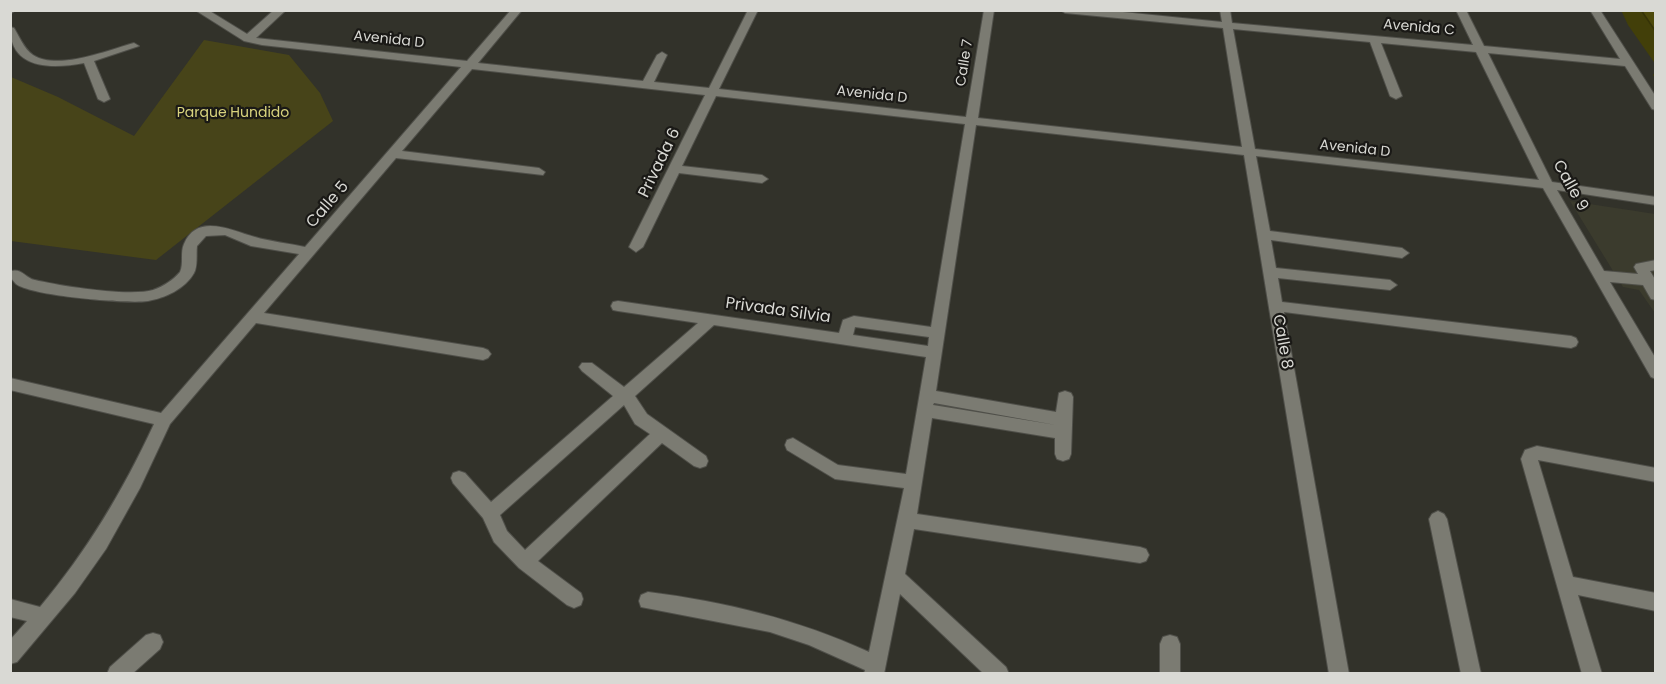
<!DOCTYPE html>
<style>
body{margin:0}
#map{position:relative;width:1666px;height:684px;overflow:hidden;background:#32322a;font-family:Poppins,sans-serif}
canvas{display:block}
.frame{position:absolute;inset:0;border:12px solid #d9d9d4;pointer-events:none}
</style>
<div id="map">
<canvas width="1666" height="684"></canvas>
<div class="frame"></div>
</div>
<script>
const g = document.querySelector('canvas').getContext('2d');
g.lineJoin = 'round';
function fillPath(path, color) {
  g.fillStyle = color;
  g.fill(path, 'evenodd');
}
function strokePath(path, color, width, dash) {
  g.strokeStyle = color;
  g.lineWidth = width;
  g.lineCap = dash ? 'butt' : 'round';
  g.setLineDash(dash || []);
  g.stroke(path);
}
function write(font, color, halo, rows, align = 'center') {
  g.font = font + ' Poppins,sans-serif';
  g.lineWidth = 4.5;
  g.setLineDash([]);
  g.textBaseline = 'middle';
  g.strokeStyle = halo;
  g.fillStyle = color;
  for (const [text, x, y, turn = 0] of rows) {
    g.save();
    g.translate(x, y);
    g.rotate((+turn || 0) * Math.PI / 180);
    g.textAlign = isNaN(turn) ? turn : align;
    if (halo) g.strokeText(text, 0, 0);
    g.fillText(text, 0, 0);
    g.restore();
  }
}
const built = new Path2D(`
 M 1570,201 L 1655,214 L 1655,313 L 1639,290 L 1623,287 Z`);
const green = new Path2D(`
 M 204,40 L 289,55 L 320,93 L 333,121 L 156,260 L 11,241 L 11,77 L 58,97 L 134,136 Z`);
const minor = new Path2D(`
 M 10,10 L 16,10 L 10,14 Z
 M 195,10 L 208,10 L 247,34 L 274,10 L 286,10 L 256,38 L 467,61 L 511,10 L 522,10 L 478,63 L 643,81 L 657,55 L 662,52 L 667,55 L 654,82 L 709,88 L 748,10 L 758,10 L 719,89 L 966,117 L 984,10 L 994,10 L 978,118 L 1242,147 L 1223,28 L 1065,13 L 1060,10 L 1103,10 L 1222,22 L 1220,10 L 1230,10 L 1232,23 L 1473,45 L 1456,10 L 1466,10 L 1484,46 L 1620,59 L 1590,10 L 1600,10 L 1656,97 L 1656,110 L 1652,109 L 1625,66 L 1488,53 L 1552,182 L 1656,197 L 1656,205 L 1557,190 L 1604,271 L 1638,274 L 1634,267 L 1636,264 L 1656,260 L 1656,270 L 1650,271 L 1656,281 L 1656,300 L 1651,299 L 1643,285 L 1610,282 L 1656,359 L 1656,379 L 1651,377 L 1543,188 L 1256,156 L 1270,231 L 1402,248 L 1409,253 L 1402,258 L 1271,240 L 1276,268 L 1390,280 L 1397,285 L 1390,290 L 1278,278 L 1282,302 L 1571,336 L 1576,338 L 1578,342 L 1576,346 L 1571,348 L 1284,312 L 1349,674 L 1329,674 L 1244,155 L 976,125 L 936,391 L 1056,412 L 1059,393 L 1065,391 L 1071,393 L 1073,397 L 1071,454 L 1069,459 L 1063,461 L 1057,459 L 1055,454 L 1055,438 L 932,418 L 917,514 L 1140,547 L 1146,549 L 1149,555 L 1146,561 L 1140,563 L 914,529 L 905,574 L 1006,667 L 1009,674 L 984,674 L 900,594 L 884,674 L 864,674 L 865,670 L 809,645 L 770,632 L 641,607 L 639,601 L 641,595 L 648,592 C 727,602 796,619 869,652 L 904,488 L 835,479 L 787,450 L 785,445 L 787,440 L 793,438 L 838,465 L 906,474 L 926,357 L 714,325 L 635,396 L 647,414 L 706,456 L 708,461 L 706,466 L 700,468 L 694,466 L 662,443 L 538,561 L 581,593 L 583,599 L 581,605 L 574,608 L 567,605 L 519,568 L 494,542 L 483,518 L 453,483 L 451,478 L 453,473 L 459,471 L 465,473 L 491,502 L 613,396 L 582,371 L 579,367 L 582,363 L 592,363 L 624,387 L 698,323 L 618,311 L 613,310 L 611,306 L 613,302 L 618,301 L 839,333 L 843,320 L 854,316 L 931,327 L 965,124 L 716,96 L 682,166 L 762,175 L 768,179 L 762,183 L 679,173 L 643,247 L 636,252 L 629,247 L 705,95 L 472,69 L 402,151 L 539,168 L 545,172 L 543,175 L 396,158 L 264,313 L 483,348 L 488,350 L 491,354 L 488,358 L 483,360 L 256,323 L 170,424 L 140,488 L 106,549 L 75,593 L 17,662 L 10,664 L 10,640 L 27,621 L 10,617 L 10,599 L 40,607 C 87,551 123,491 154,424 L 10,390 L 10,378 L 161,413 L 299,254 L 251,246 L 225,235 L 206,236 L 197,246 C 196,254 198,266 194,273 C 185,289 165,298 148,301 C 127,304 32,296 16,284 C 14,282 12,279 10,277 L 11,271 C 22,268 25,278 35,280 C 60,286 130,297 153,290 C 164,286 173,280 180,272 C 184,263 180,252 184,244 C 197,212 233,231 255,237 C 271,242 289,243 305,247 L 461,67 L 262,45 L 244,41 ZM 1233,29 L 1370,42 L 1390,96 L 1396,99 L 1402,96 L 1381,43 L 1476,52 L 1539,180 L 1255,149 ZM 855,327 L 929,337 L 928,346 L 853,335 ZM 934,403 L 1056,425 L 933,405 ZM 624,405 L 635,424 L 650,434 L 525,550 L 507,531 L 500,515 Z
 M 10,27 L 14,28 C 19,36 24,49 33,55 C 58,71 108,50 134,43 L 139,46 L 94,61 L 110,99 L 104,102 L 98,99 L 84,63 C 52,69 10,70 10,27 Z
 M 1537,446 L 1656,468 L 1656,482 L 1538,460 L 1573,577 L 1656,593 L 1656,611 L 1578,595 L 1602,674 L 1582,674 L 1521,459 L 1525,450 Z
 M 1438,511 L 1444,514 L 1447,519 L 1481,674 L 1461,674 L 1429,519 L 1432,514 Z
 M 153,633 L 160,635 L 163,642 L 160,649 L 132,674 L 107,674 L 110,667 L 146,635 Z
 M 1170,635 L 1177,637 L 1180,644 L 1180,674 L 1160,674 L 1160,644 L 1163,637 Z`);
const wall = new Path2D(`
 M 1621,10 L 1656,10 L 1656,65 L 1628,25 Z
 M 1656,71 L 1656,80 L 1653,75 Z`);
const building = new Path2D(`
 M 1641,10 L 1656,10 L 1656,32 Z`);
const farStreetnames = [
 ["Avenida C",1419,28,5],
 ["Avenida D",389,40,6],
 ["Calle 7",965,63,-81],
 ["Avenida D",872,95,6],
 ["Avenida D",1355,149,6]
];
const farParknames = [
 ["Parque Hundido",233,113]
];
const streetNames = [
 ["Privada 6",660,163,-64],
 ["Calle 9",1570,186,61],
 ["Calle 5",328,205,-49],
 ["Privada Silvia",778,311,8],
 ["Calle 8",1282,342,80]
];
fillPath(built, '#3b3b2d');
fillPath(green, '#474419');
strokePath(minor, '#4f4f49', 2);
fillPath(minor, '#7b7b72');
fillPath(wall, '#423f09');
fillPath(building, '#4d490b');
strokePath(building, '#363308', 1.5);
write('14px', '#d9d9d4', '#1a1916', farStreetnames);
write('14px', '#d8d37d', '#1a1916', farParknames);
write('16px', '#d9d9d4', '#1a1916', streetNames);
</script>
